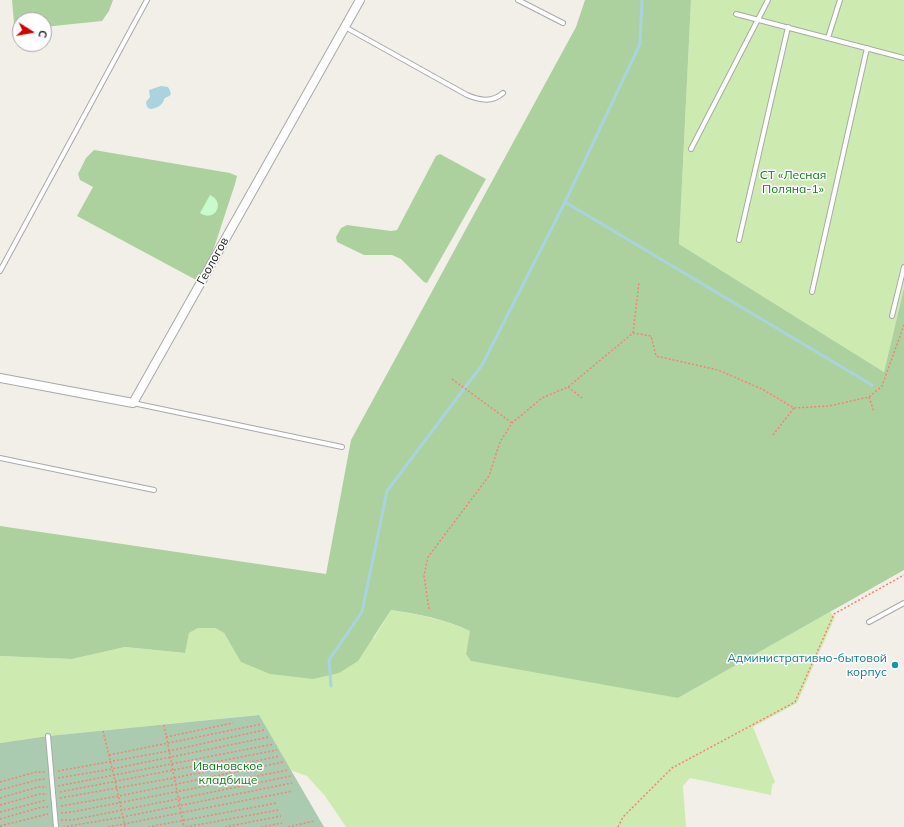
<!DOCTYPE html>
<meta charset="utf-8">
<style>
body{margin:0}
#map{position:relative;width:904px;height:827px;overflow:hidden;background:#f2efe9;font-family:Mulish,sans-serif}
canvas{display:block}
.north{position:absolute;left:12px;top:12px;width:40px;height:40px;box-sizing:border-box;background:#fff;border:1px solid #a7a7a7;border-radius:50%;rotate:101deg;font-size:11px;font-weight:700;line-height:16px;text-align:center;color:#222}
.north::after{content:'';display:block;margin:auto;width:14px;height:18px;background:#d40000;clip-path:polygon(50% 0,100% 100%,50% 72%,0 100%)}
</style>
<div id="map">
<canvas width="904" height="827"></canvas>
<div class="north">С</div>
</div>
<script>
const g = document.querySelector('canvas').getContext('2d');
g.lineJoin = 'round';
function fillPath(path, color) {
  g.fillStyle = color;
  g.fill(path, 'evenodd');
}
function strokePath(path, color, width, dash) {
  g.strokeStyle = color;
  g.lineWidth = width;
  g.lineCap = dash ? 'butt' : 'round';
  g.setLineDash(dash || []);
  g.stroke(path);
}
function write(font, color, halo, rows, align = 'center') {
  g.font = font + ' Mulish,sans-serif';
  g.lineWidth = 3;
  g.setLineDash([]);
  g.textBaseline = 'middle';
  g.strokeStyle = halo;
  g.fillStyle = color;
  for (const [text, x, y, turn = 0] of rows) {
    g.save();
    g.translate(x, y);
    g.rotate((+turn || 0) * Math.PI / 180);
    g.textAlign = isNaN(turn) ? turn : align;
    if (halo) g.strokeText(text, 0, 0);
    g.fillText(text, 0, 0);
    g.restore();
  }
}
const grass = new Path2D(`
 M 691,0 L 904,0 L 904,288 L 884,372 L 679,244 Z
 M 391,610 C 418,614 445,620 471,631 L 466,654 L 678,698 L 830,612 L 835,617 L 797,703 L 753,727 L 775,782 L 772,785 L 771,795 L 690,778 L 683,786 L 686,827 L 346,827 L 325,796 L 307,776 L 290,770 L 258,715 L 48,736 L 0,743 L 0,656 L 72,659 L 125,647 L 184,653 L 189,633 L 198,628 L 215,628 L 224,633 L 229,642 L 374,638 Z`);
const forest = new Path2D(`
 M 12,0 L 113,0 L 109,11 L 102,21 L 44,27 L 44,20 L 20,20 L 20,29 L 19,29 L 14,23 Z
 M 585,0 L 691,0 L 679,244 L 884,372 L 904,288 L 904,570 L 678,698 L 471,661 L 466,654 L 470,631 C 445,619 418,614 391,610 L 358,661 L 339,673 L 313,679 L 270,674 L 241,662 L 224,633 L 215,628 L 198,628 L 189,633 L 185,653 L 125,647 L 72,659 L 0,656 L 0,526 L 326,574 L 351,440 L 576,27 Z
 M 94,150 L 230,173 L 237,176 L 235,184 L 213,251 L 198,281 L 77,216 L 93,187 L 80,180 L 78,174 L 86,158 Z
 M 440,154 L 486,179 L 427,283 L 424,282 L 401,259 L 392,255 L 364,255 L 337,242 L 336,237 L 341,228 L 347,225 L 391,231 L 397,230 L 436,156 Z`);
const cemetery = new Path2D(`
 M 259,715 L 324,827 L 0,827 L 0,743 L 48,736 Z`);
const park = new Path2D(`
 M 210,195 C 226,202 215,223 200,213 Z`);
const water = new Path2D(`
 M 161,86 L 168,87 C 174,97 169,95 164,99 C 164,100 164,101 163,102 C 161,106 155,109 150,109 L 147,107 L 146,102 L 150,97 L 149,90 Z`);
const stream = new Path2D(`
 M 565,202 L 872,385
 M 331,686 L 329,660 L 362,612 L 387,491 L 482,365 L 565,202 L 640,44 L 642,0`);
const path = new Path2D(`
 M 633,333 L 639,282
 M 452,379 L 512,423
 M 568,387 L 582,398
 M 869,397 L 874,412
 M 773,435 L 794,408
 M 429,609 L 424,576 L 428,557 L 489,476 L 500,442 L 512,423 L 542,398 L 568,387 L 633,333 L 651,336 L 656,356 L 718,370 L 762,389 L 794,408 L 829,406 L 869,397 L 882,386 L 904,325
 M 164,725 L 184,827
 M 103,731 L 117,789 L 125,827
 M 166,737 L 233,723
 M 109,755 L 262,724
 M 58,771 L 169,751 L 264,730
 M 58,778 L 112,769 L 269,737
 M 0,782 L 36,772 L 45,772
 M 58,786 L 274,744
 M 0,790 L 37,780 L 45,779
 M 60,792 L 277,750
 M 0,798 L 38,787 L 47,787
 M 60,798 L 174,778 L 280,756
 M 0,805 L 40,794 L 47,794
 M 61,806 L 119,796 L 283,762
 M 0,812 L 46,800
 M 61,813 L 72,812 L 288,770
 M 0,819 L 42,807 L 48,807
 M 61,820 L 72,820 L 178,799 L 291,776
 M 0,826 L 48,814
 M 63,827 L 123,817 L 292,783
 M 108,827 L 293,791
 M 148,827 L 277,803
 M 186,827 L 278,810
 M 225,827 L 281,816
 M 261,827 L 282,823
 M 288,827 L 314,821
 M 323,827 L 324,827
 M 618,827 L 623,817 L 672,768 L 795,702 L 834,614 L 904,575`);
const lane = new Path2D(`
 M 518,0 L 563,23
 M 736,14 L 904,58
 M 345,27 L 467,95 C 479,100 492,103 503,93
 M 828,38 L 840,0
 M 691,149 L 768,0
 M 739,240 L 788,27
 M 0,271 L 147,0
 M 812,292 L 867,48
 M 892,316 L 904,267
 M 133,403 L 342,447
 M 0,458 L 154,490
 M 869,622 L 904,603
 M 48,736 L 56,827`);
const street = new Path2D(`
 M 0,378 L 133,403 L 360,0`);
const markers = [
 [895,665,4,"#0f9aa8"]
];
const parkNames = [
 ["СТ «Лесная",793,175],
 ["Поляна-1»",793,189],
 ["Ивановское",228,766],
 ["кладбище",228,780]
];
const streetNames = [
 ["Геологов",213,261,-61]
];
const cultureNames = [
 ["Административно-бытовой",887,658],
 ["корпус",887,672]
];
fillPath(grass, '#cdebb0');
fillPath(forest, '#add19e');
fillPath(cemetery, '#aacbaf');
fillPath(park, '#c8facc');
fillPath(water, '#aad3df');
strokePath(stream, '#aad3df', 3);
strokePath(lane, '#a9a9a9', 6);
strokePath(street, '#a9a9a9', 10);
strokePath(path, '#fa8072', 1.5, [2, 2]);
strokePath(lane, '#fff', 4);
strokePath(street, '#fff', 8);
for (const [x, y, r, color] of markers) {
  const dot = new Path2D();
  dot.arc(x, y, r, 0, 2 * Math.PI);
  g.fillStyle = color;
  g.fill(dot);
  strokePath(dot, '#fff', 1.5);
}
write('12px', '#0c8416', '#fff', parkNames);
write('12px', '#222', '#fff', streetNames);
write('12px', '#0d838f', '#fff', cultureNames, 'right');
</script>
